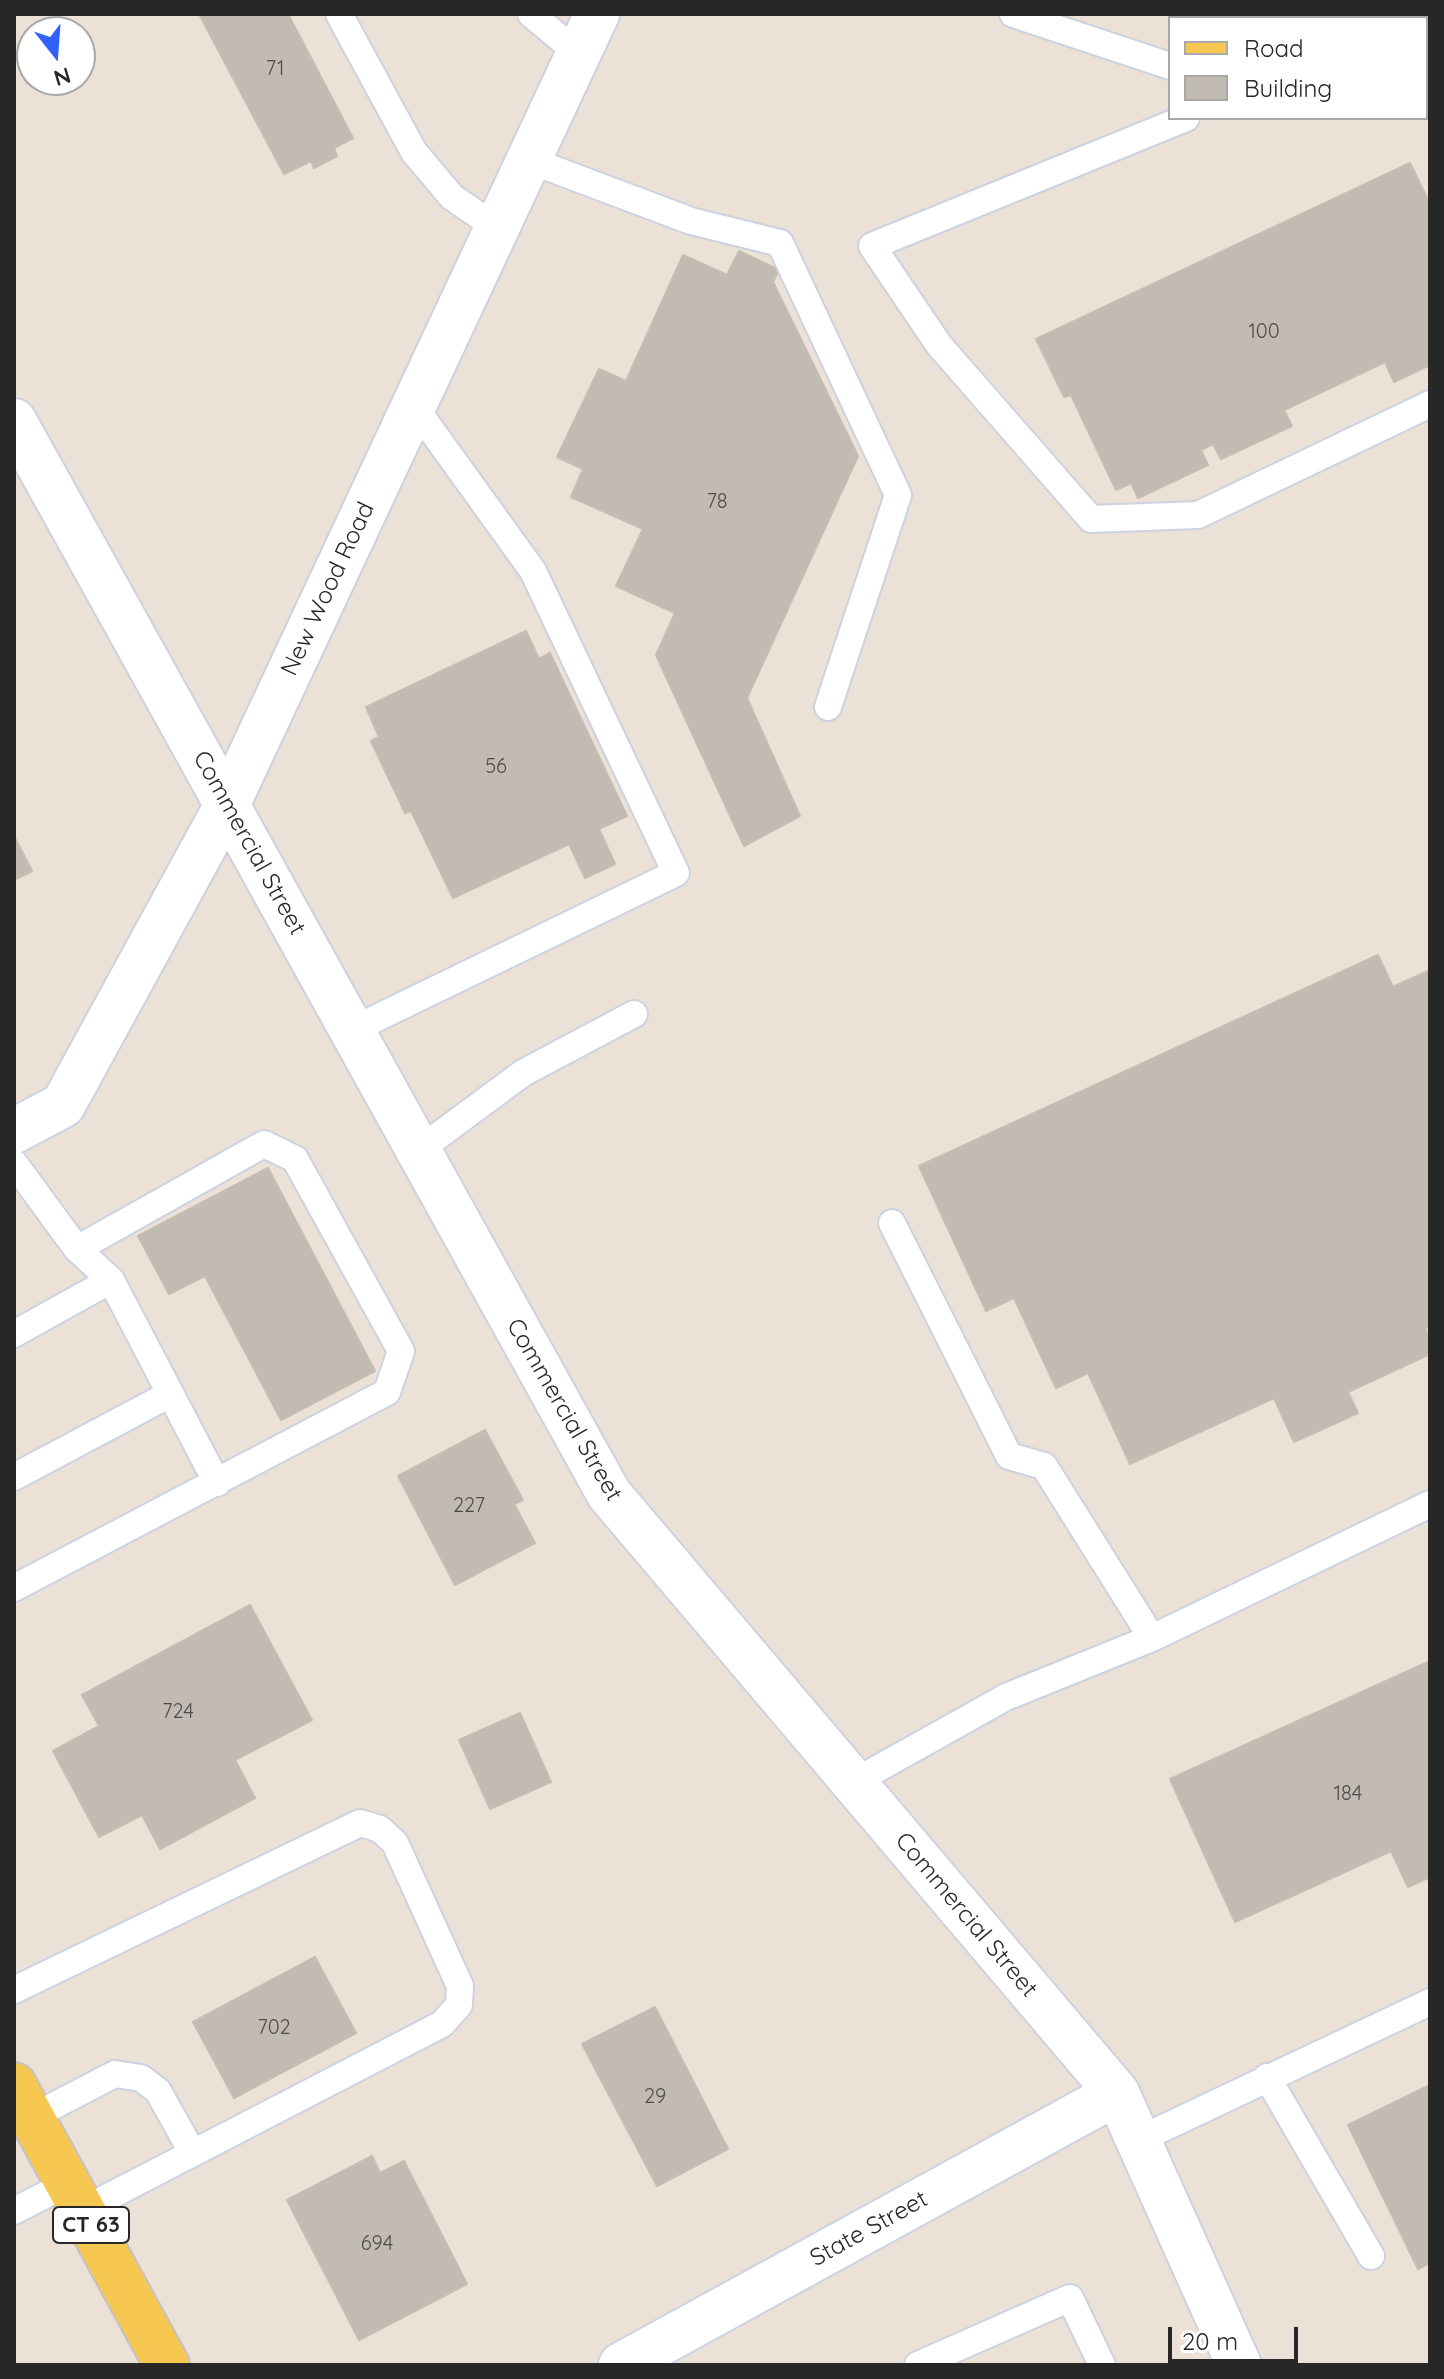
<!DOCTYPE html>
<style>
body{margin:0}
#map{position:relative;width:1444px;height:2379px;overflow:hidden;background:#ebe1d7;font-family:Quicksand,sans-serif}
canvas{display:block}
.frame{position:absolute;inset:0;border:16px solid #272727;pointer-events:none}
.legend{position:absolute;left:1168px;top:16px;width:260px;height:104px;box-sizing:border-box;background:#fff;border:2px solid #a9a9a9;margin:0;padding:10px 14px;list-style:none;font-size:24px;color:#272727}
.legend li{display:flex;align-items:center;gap:16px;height:40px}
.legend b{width:40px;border:2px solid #a9a9a9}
.north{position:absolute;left:16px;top:16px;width:80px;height:80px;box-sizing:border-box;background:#fff;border:2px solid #a9a9a9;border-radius:50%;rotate:163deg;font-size:22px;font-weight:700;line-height:32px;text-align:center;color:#272727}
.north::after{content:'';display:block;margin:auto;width:28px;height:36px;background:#3061ff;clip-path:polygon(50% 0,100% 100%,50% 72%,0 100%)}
.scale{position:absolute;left:1168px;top:2327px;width:130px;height:36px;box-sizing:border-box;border:4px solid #272727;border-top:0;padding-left:10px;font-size:24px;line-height:28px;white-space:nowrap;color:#272727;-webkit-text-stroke:6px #fff;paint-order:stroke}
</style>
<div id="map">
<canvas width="1444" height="2379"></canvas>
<div class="frame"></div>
<ul class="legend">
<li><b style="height:10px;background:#f6c751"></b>Road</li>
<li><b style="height:22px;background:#c2bbb4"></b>Building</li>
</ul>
<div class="north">N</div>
<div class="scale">20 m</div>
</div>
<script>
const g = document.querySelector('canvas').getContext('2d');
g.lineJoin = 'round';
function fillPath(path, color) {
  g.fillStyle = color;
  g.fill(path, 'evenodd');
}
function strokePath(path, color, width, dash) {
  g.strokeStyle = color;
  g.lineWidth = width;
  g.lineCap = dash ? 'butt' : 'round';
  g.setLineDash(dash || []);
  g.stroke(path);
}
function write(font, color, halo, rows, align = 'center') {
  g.font = font + ' Quicksand,sans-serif';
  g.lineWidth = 6;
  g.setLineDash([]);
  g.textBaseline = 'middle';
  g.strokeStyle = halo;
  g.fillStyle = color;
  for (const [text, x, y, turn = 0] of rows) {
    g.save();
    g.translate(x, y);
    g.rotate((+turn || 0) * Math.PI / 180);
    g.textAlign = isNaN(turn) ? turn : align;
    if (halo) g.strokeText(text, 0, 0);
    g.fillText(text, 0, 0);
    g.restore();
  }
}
const building = new Path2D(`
 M 199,14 L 288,14 L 353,138 L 334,148 L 337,156 L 314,168 L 311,161 L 284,174 Z
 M 1410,163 L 1430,204 L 1430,365 L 1394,382 L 1385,362 L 1284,410 L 1292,426 L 1221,459 L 1213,444 L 1201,450 L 1208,465 L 1138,498 L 1131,483 L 1116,490 L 1071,395 L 1064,397 L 1036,339 Z
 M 739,251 L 779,270 L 773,282 L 858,456 L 747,698 L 800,816 L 744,846 L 656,655 L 675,613 L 616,586 L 643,529 L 571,497 L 583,469 L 557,457 L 599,369 L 626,381 L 683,255 L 727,275 Z
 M 526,631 L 539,659 L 550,653 L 627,816 L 599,829 L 615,864 L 585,878 L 569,844 L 453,898 L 411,811 L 405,813 L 371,741 L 379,737 L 366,707 Z
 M 14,836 L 32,871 L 14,880 Z
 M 1378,955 L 1393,987 L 1430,970 L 1430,1326 L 1425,1328 L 1430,1340 L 1430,1354 L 1348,1392 L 1358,1413 L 1294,1442 L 1274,1398 L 1130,1464 L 1088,1373 L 1056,1388 L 1014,1298 L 986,1311 L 919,1166 Z
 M 268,1168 L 375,1371 L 281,1420 L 205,1276 L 169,1294 L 138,1236 Z
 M 485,1430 L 523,1500 L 514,1504 L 535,1543 L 455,1585 L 398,1476 Z
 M 250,1605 L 312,1720 L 235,1760 L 255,1798 L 160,1849 L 142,1815 L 99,1837 L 53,1751 L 99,1726 L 82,1695 Z
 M 1430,1661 L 1430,1877 L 1408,1887 L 1391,1851 L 1235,1922 L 1170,1779 Z
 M 520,1713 L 551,1782 L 490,1809 L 459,1740 Z
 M 315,1957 L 356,2033 L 234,2098 L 193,2022 Z
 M 655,2007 L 728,2149 L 657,2186 L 582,2044 Z
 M 1430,2085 L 1430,2263 L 1418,2269 L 1348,2125 Z
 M 372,2156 L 380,2173 L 404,2161 L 467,2284 L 359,2340 L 287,2200 Z`);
const service = new Path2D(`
 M 339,14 L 414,152 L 452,197 L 497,228
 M 531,14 L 579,54
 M 1013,14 L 1170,66
 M 1426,33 L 1430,32
 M 1186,118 L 872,246 L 939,345 L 1091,519 L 1198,515 L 1430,404
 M 529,160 L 691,221 L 780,243 L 898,495 L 828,707
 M 352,1030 L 676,873 L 533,571 L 414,406
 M 419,1150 L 523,1073 L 634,1014
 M 14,1163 L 77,1249 L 111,1280 L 217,1483
 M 892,1223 L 1009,1456 L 1044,1466 L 1152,1638
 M 14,1334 L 111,1280
 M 14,1477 L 170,1394
 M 14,1588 L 387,1392 L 401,1351 L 295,1159 L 264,1144 L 77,1249
 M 854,1782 L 1006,1697 L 1152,1638 L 1430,1504
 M 14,1990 L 360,1823 L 380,1829 L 395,1843 L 460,1986 L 459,2005 L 442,2024 L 83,2210
 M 1267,2077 L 1371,2256
 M 32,2117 L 115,2074 L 141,2078 L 158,2091 L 192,2152
 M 1138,2140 L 1430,2002
 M 14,2211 L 68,2183
 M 918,2365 L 1070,2298 L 1102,2365`);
const minor = new Path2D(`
 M 14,421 L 609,1494 L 1117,2093 L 1239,2365
 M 14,1131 L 63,1105 L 228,803 L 597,14
 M 621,2365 L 1117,2093`);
const primary = new Path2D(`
 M 14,2085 L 167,2365`);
const numberNames = [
 ["71",275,69],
 ["100",1264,332],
 ["78",717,502],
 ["56",496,767],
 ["227",469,1506],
 ["724",178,1712],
 ["184",1348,1794],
 ["702",274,2028],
 ["29",655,2097],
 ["694",377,2244]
];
const shields = [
 [91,2225,76]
];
const shieldNames = [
 ["CT 63",91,2225]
];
const streetNames = [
 ["New Wood Road",328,589,-65],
 ["Commercial Street",249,843,61],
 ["Commercial Street",564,1410,60],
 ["Commercial Street",966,1915,50],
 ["State Street",869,2229,-29]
];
fillPath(building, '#c2bbb4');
strokePath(building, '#c5bdb1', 2);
strokePath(service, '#cdd2e1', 30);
strokePath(minor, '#cdd2e1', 48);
strokePath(primary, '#c3c3c3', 48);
strokePath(service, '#fff', 26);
strokePath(minor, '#fff', 44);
strokePath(primary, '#f6c751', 44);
write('20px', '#4e4c4a', null, numberNames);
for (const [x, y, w] of shields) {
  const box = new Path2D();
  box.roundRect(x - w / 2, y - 18, w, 36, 6);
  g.fillStyle = '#fff';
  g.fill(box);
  strokePath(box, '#272727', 2);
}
write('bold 22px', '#272727', null, shieldNames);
write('24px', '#272727', '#fff', streetNames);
</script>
